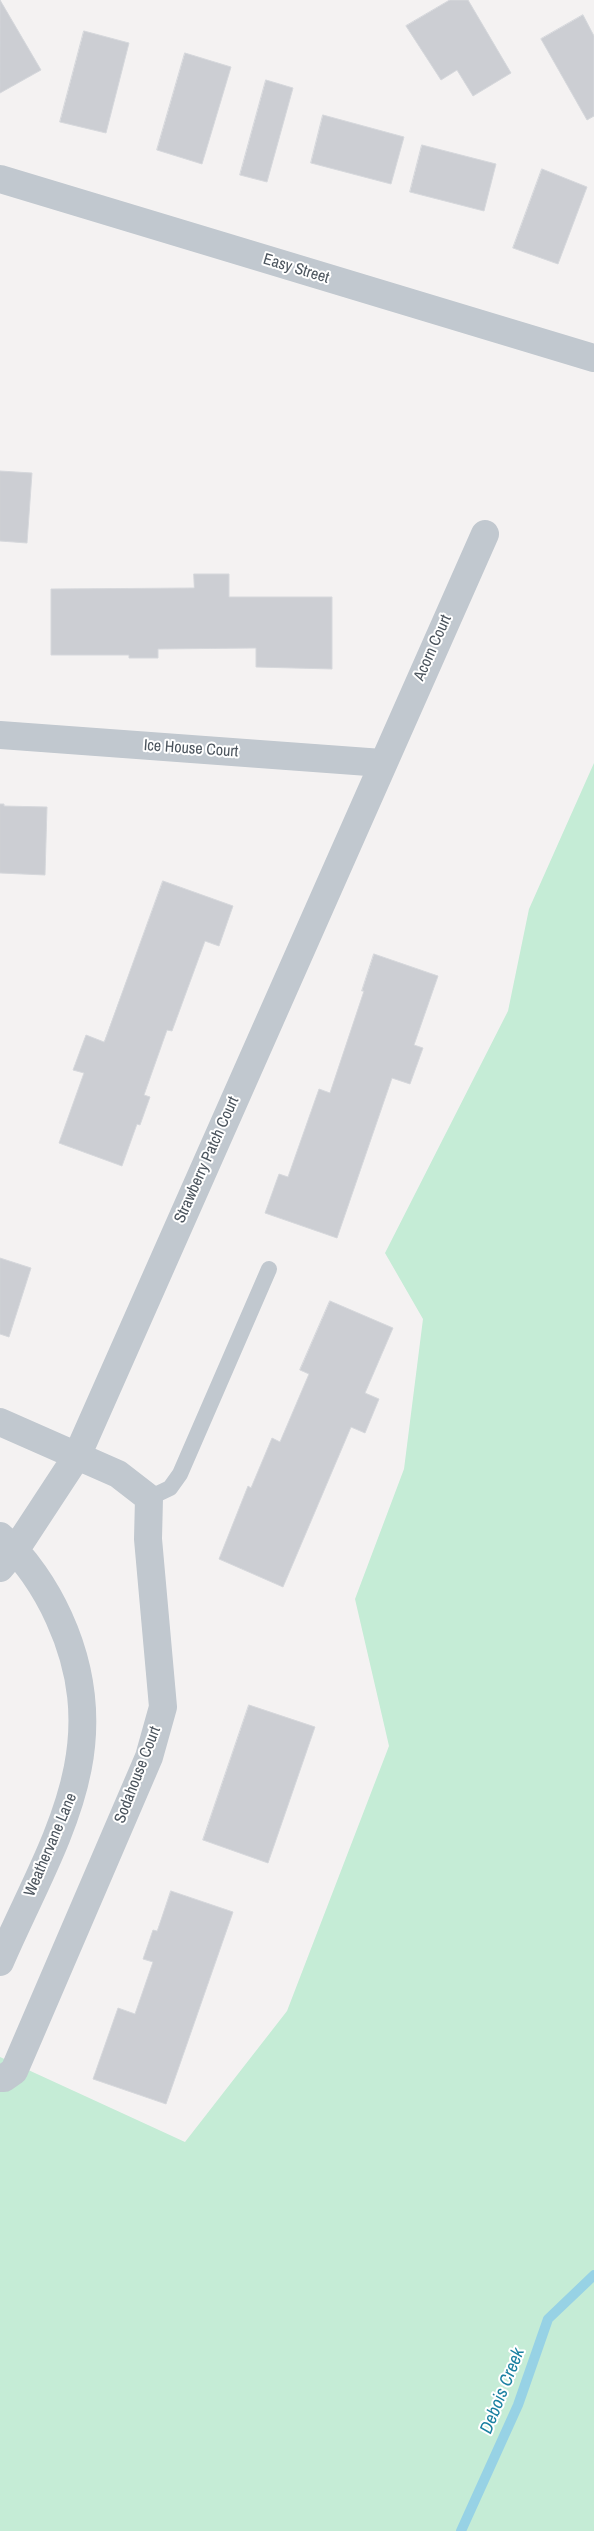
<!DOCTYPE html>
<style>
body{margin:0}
canvas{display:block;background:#f4f2f2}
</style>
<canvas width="594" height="2531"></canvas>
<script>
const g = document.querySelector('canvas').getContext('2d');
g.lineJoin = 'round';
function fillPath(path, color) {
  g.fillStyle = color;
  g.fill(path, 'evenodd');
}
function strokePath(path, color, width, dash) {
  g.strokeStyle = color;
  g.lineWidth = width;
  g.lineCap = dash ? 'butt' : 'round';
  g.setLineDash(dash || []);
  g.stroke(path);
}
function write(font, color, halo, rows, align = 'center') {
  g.font = font + ' "Archivo Narrow",sans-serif';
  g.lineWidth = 4;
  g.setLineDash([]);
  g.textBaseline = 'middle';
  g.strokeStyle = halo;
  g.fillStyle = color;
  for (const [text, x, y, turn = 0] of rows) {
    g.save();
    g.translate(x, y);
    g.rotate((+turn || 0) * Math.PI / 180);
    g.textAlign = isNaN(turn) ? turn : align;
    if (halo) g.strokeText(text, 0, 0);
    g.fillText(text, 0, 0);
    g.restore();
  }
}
const green = new Path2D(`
 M 594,763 L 594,2531 L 0,2531 L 0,2057 L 185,2142 L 287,2011 L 389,1746 L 355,1599 L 404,1469 L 423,1319 L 385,1253 L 508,1011 L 529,909 Z`);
const stream = new Path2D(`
 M 461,2531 L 518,2405 L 548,2319 L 594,2275`);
const building = new Path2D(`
 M 0,0 L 41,70 L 0,93 Z
 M 450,0 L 468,0 L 511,73 L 473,96 L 457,70 L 441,80 L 406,26 Z
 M 583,15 L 594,36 L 594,116 L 587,120 L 541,39 Z
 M 84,31 L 129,43 L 106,133 L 60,122 Z
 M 185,53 L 231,67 L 202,164 L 157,150 Z
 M 266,80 L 293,88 L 267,182 L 240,175 Z
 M 323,115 L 404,137 L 391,184 L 311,163 Z
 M 422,145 L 496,164 L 484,211 L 410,192 Z
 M 542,169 L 587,187 L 558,264 L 513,248 Z
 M 0,471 L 32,473 L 27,543 L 0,541 Z
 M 194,574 L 229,574 L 229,597 L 332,597 L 332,669 L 256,667 L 256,648 L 158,649 L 158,658 L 129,658 L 129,655 L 51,655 L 51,589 L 194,588 Z
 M 0,804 L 4,804 L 4,806 L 47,807 L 45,875 L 0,873 Z
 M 163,881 L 233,906 L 219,946 L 205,941 L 172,1031 L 167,1030 L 144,1095 L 150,1097 L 140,1125 L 137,1124 L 122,1166 L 59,1143 L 84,1073 L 73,1070 L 86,1035 L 104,1042 Z
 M 374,954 L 438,976 L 414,1045 L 423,1048 L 410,1084 L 392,1078 L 337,1238 L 265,1213 L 279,1174 L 288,1177 L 319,1089 L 330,1093 L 364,991 L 362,991 Z
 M 0,1258 L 31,1268 L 9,1337 L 0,1334 Z
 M 330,1301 L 393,1328 L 365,1393 L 379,1399 L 365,1433 L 351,1427 L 283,1587 L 219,1559 L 248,1486 L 251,1488 L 272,1438 L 280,1442 L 309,1374 L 300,1370 Z
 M 249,1705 L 315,1727 L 268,1863 L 203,1840 Z
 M 171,1891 L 233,1912 L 166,2104 L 93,2079 L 118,2008 L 135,2014 L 153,1962 L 143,1959 L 153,1930 L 157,1931 Z`);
const lane = new Path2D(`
 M 149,1498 L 170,1488 L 180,1474 L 269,1269`);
const street = new Path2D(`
 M 0,179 L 594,358
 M 0,735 L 382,763
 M 0,1422 L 118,1474 L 149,1498 L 148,1539 L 163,1707 L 149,1757 L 14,2071 L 4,2078 L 0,2078
 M 0,1536 C 25,1557 46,1589 59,1618 C 119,1750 51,1844 0,1962
 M 0,1568 L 16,1549 L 77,1456 L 485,534`);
const streetNames = [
 ["Easy Street",296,269,17],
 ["Acorn Court",433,648,-66],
 ["Ice House Court",191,749,4],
 ["Strawberry Patch Court",207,1160,-66],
 ["Sodahouse Court",138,1775,-69],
 ["Weathervane Lane",51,1845,-67]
];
const waterNames = [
 ["Debois Creek",503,2391,-68]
];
fillPath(green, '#c5ecd6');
strokePath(stream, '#97d2e5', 10);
fillPath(building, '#ccced3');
strokePath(building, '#d6d8dc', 1);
strokePath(lane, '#c1c8cf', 16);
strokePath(street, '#c1c8cf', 28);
write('16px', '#4b545d', '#fff', streetNames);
write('italic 18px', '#1a80a1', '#fff', waterNames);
</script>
